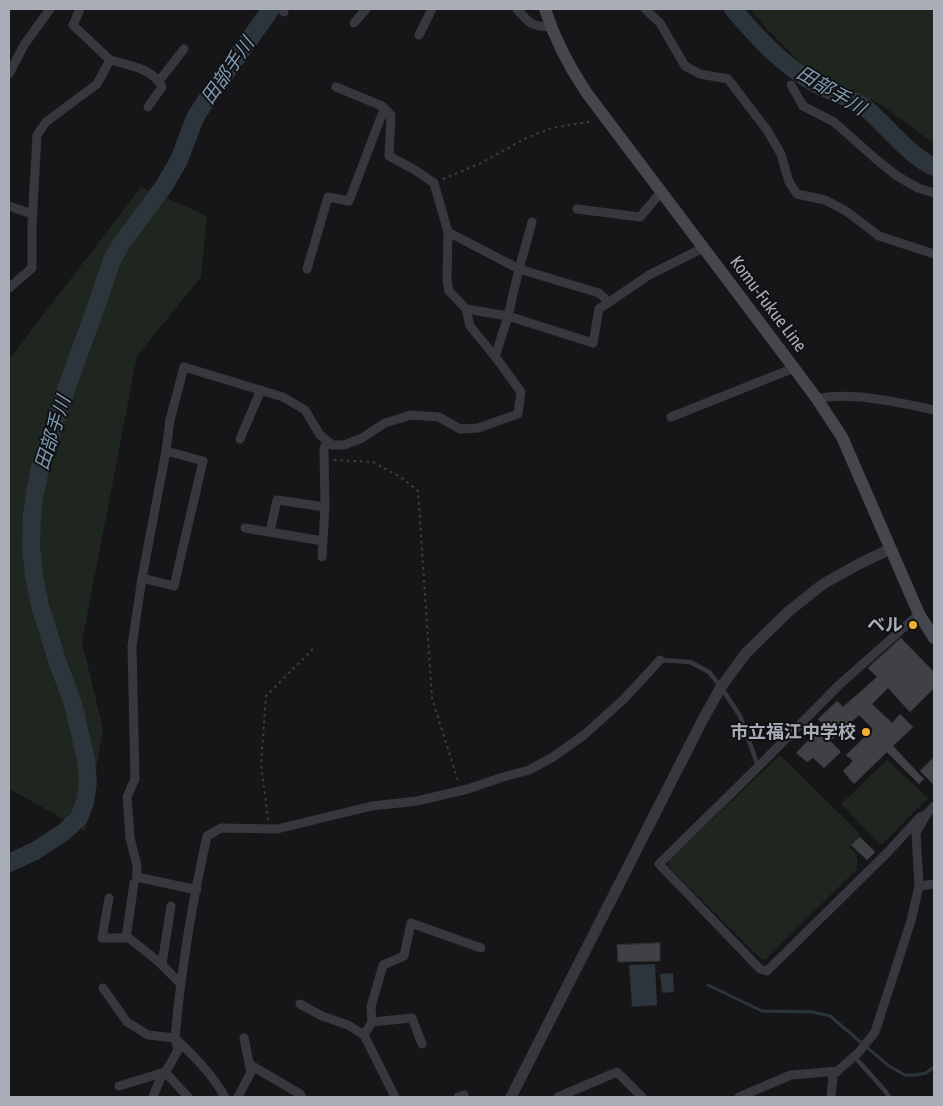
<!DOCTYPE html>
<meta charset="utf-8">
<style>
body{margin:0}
#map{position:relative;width:943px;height:1106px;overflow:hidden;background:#161618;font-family:"Asap Condensed",sans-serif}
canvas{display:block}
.frame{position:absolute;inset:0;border:10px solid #a8adb8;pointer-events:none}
</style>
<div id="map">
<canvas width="943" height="1106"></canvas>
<div class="frame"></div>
</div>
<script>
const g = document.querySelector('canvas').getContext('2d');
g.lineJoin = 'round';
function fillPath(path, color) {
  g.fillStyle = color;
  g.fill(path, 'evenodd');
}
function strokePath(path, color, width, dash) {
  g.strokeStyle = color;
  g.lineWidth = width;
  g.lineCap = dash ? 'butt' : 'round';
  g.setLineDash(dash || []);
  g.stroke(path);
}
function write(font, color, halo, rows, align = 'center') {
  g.font = font + ' "Asap Condensed","Noto Sans JP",sans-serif';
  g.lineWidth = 4;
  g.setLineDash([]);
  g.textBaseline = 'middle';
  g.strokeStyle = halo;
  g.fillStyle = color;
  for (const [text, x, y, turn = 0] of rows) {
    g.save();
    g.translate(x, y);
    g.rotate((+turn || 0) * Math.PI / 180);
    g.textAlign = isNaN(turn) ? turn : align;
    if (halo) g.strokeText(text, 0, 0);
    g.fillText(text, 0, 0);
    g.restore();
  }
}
const green = new Path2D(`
 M 750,9 L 934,9 L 934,144 L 883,106 L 808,70 L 768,30 Z
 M 141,187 L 207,216 L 201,277 L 137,356 L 82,642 L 103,729 L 85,831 L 9,789 L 9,355 L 11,357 Z
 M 780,755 L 860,834 L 849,846 L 857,855 L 857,869 L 766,959 L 762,960 L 668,866 L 669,860 Z
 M 887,760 L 928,798 L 881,845 L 841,804 Z`);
const water = new Path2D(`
 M 655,964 L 657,1005 L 632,1007 L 629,965 Z
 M 673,973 L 674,992 L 662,993 L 660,974 Z`);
const stream = new Path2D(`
 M 708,985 L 762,1011 L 813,1012 L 830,1016 L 889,1066 L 905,1075 L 917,1075 L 926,1073 L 934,1067`);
const river = new Path2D(`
 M 733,9 C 757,37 781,64 814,83 C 832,93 852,97 868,110 C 890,129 907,154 934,167
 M 9,863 L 35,851 L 64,832 L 79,818 L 85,802 L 88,782 L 86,759 L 73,704 L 58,663 L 40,606 L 34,576 L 31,545 L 32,515 L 35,493 L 41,463 L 67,387 L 97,304 L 112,260 L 121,244 L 164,186 L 179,160 L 195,118 L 205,102 L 271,9`);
const building = new Path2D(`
 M 901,638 L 934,672 L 934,688 L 910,712 L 888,688 L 872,704 L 892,723 L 900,714 L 913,727 L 893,746 L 924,779 L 919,784 L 887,752 L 854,784 L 843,771 L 853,761 L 846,755 L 873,729 L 859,715 L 830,741 L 841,752 L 824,768 L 813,758 L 807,762 L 796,753 L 823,725 L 818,719 L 837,701 L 843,707 L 877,677 L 868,668 Z
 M 934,757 L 934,785 L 920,771 Z
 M 860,837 L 875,852 L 867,860 L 851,845 Z
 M 660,943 L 660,961 L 618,962 L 617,945 Z`);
const path = new Path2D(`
 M 443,179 L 479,164 L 526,138 L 552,128 L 593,121
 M 334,460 L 373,462 L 402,478 L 418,491 L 432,698 L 458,781
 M 268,820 L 261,763 L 266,696 L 314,648`);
const service = new Path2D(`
 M 660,660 L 690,662 L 709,672 L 721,687 L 740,716 L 758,766
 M 854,1056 L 886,1092 L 889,1097`);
const minor = new Path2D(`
 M 283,9 L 284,12
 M 517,9 C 530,24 530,26 551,27
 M 645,9 L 660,23 L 685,66 L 700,74 L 728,79 L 767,130 L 781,154 L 789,182 L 797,194 L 825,200 L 846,211 L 879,236 L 934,254
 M 354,23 L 366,9
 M 419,35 L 432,9
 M 110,60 C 128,65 153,68 162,87 L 148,107
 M 9,74 L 24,45 L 50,9
 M 159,81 L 184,49
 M 791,85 L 803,106 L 834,122 L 877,160 L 897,176 L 918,188 L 934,193
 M 9,206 L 32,214
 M 577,209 L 640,217 L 661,192
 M 532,222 L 519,269 L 599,293 L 609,302
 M 448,232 L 519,269 L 508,316 L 593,343 L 599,309 L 649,275 L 703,248
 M 307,269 L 328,197 L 349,201 L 384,109
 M 9,288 L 32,268 L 32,224 L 37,135 L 46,122 L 97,84 L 110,60 L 73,25 L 80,9
 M 466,309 L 508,316 L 495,357
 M 817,399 C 850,391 901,403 934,410
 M 671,417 L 794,368
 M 240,439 L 261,390
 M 245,528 L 323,541
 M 270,532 L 277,500 L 325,507
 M 322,557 L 325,507 L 324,449 L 327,441
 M 142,578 L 174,586 L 203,461 L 166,451
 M 919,614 L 839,685 L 758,767 L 659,864 L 760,969 L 767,971 L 887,853 L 920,817 L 926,815
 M 919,886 L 934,884
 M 197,890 L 137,877 L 137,865 L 130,838 L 127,797 L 135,779 L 132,646 L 142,578 L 166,451 L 170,420 L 184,367 L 283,397 L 305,410 L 320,435 L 332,445 L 344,445 L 362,438 L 385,423 L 411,415 L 439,417 L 460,429 L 478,428 L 518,414 L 521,392 L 497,359 L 470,326 L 466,309 L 449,291 L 447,280 L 448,232 L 434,183 L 415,170 L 389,156 L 391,115 L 382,106 L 336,87
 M 109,898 L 102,938 L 129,938 L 159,962 L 180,983
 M 126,938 L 134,883
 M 162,964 L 171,906
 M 103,988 L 127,1022 L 148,1035 L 175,1038 L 178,1050 L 168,1068 L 161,1077 L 153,1097
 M 300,1004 L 322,1016 L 348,1025 L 364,1035 L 395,1097
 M 372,1022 L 412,1018 L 422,1044
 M 364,1035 L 372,1022 L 371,1007 L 383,965 L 404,956 L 411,923 L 481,948
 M 249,1064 L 300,1094 L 302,1097
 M 119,1086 L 165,1072 L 188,1097
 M 225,1097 C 212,1074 194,1056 175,1038 C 181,970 192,903 207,836 L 221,828 L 277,829 L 372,806 L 417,801 L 468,789 L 500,778 L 529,770 L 553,757 L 584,735 L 624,699 L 660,660
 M 238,1097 L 251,1072 L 244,1038
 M 458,1097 L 464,1095
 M 558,1097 L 617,1072 L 642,1097
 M 739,1097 L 791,1075 L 838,1071
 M 831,1097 L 833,1075 L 859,1052 L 875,1032 L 911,921 L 919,886 L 916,833 L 926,815 L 934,806`);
const tertiary = new Path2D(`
 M 511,1097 L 702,721 L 721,687 L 746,653 L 789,611 L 823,584 L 859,564 L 890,549`);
const secondary = new Path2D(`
 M 545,9 C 555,40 568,65 586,92 L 794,368 L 817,399 L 842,437 L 919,614 L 934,638`);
const markers = [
 [913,625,5,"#f2b134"],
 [866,732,5,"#f2b134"]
];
const streetNames = [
 ["Komu-Fukue Line",768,304,53]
];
const poiNames = [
 ["ベル",903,625],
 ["市立福江中学校",856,732]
];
const waterNames = [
 ["田部手川",228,71,-55],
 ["田部手川",831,91,31],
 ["田部手川",53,433,-72]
];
fillPath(green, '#1e261f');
fillPath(water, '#2c353c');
strokePath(stream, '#2c353c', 3);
strokePath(river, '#2c353c', 18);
fillPath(building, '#404145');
strokePath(building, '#303034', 1);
strokePath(path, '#3d3f44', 2, [2.5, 4]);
strokePath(service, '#37383d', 4.5);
strokePath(minor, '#37383d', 9);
strokePath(tertiary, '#37383d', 11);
strokePath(secondary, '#45474d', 12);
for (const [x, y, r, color] of markers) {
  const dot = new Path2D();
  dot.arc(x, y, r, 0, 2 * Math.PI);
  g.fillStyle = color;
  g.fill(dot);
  strokePath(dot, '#111113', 2);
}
write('18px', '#a8adb8', '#111113', streetNames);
write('bold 18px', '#a8adb8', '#111113', poiNames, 'right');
write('italic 19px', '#7f9bb3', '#111113', waterNames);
</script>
